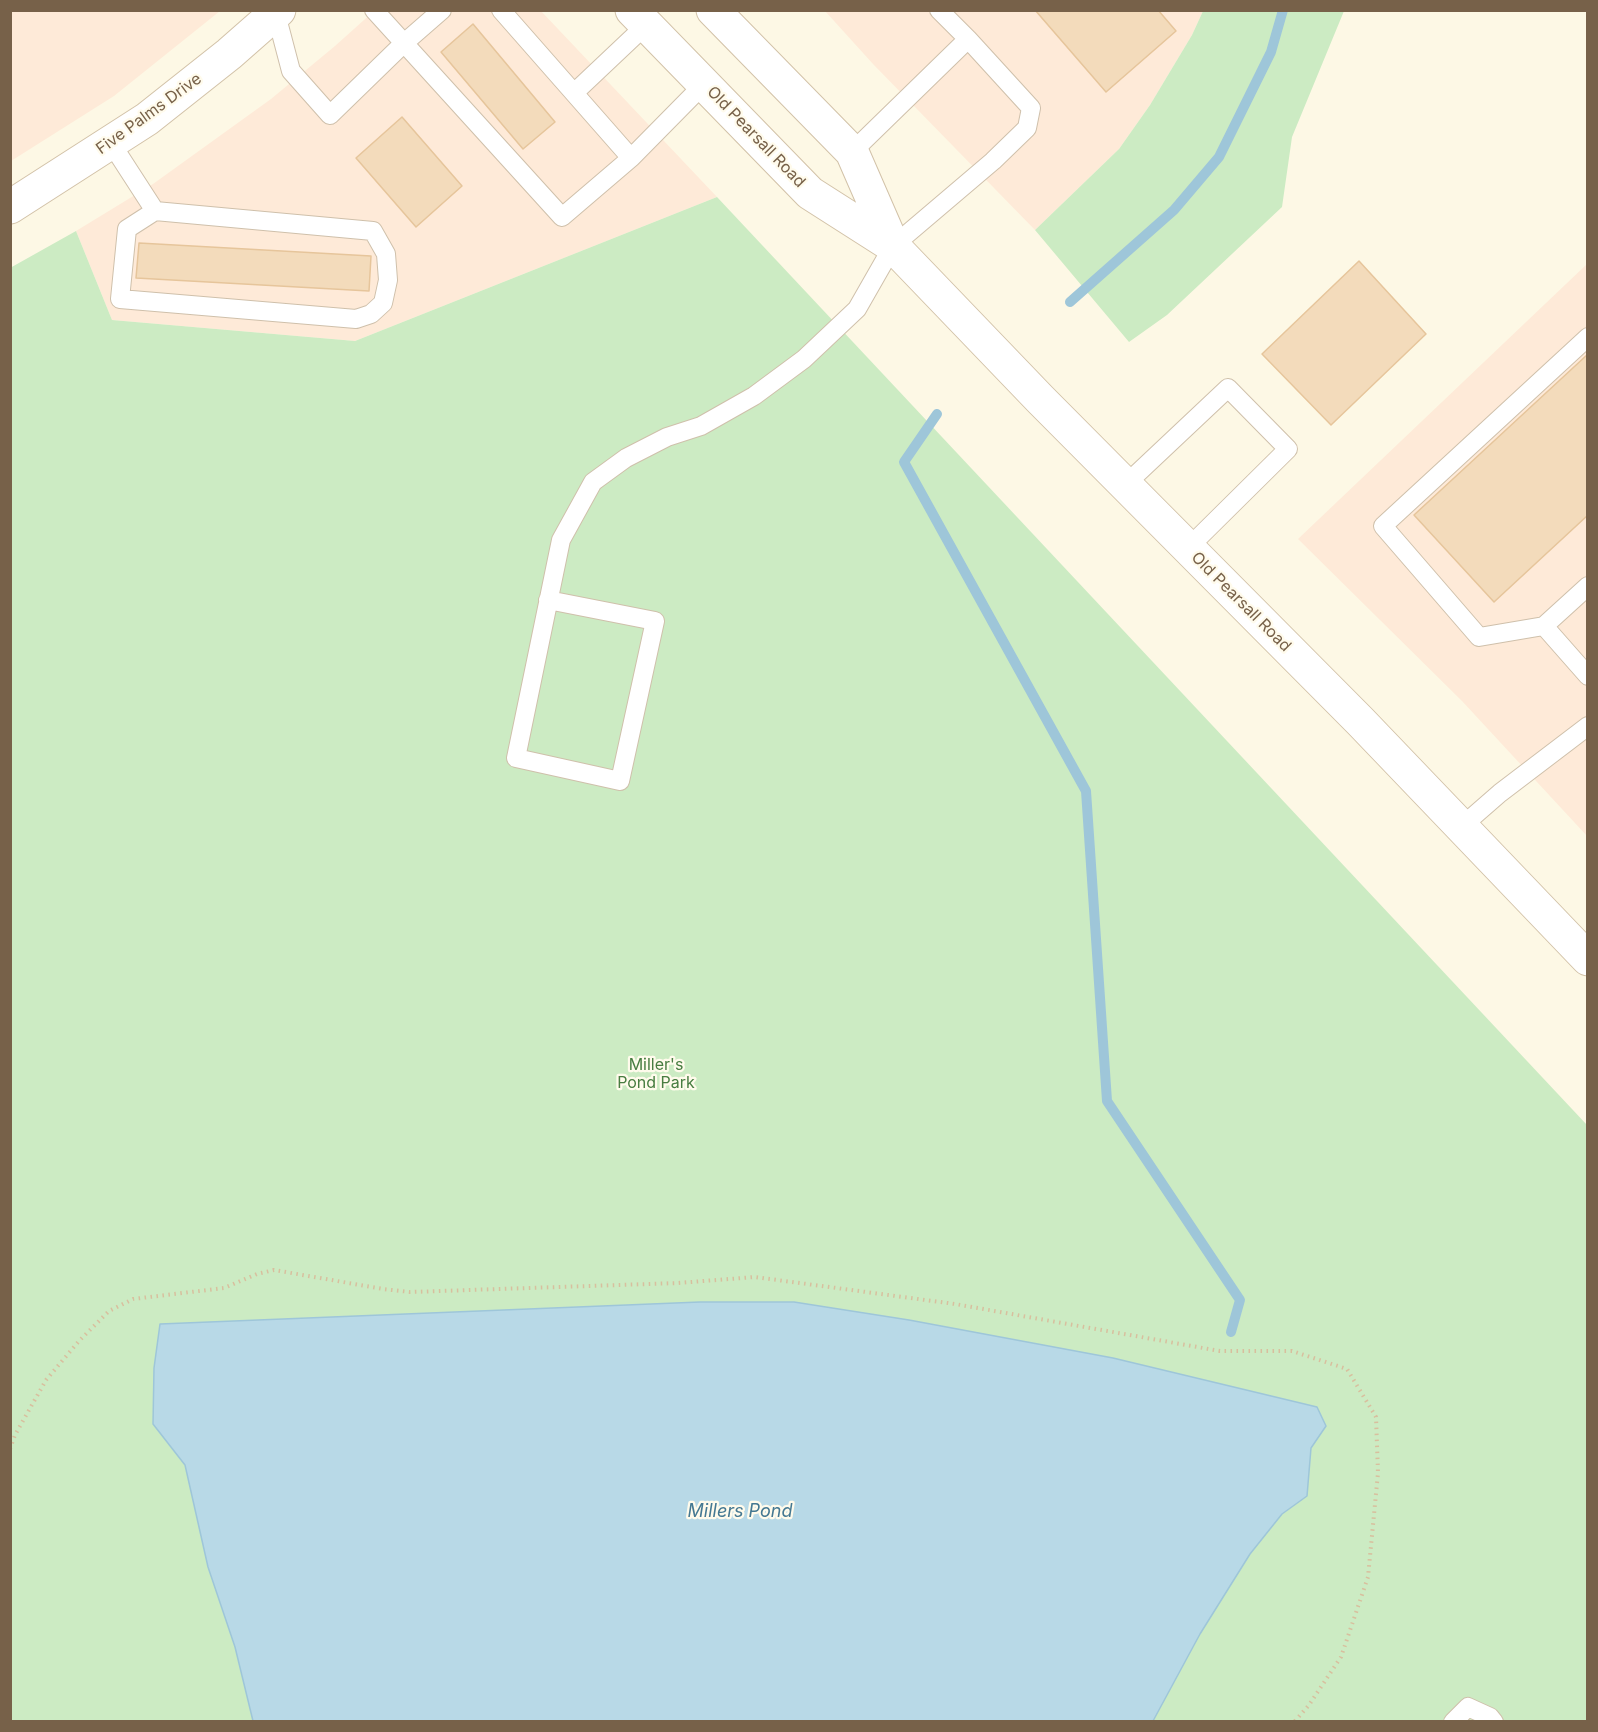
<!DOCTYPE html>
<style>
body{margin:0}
#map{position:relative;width:1598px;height:1732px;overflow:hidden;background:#fdf8e5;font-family:Inter,sans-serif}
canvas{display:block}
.frame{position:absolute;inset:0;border:12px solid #776149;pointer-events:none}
</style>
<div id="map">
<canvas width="1598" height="1732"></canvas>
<div class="frame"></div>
</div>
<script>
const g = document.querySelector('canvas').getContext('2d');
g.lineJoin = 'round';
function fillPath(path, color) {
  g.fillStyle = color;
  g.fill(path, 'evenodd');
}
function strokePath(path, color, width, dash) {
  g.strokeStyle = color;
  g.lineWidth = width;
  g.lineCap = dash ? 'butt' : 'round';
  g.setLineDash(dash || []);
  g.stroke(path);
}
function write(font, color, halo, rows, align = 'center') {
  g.font = font + ' Inter,sans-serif';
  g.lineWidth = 4.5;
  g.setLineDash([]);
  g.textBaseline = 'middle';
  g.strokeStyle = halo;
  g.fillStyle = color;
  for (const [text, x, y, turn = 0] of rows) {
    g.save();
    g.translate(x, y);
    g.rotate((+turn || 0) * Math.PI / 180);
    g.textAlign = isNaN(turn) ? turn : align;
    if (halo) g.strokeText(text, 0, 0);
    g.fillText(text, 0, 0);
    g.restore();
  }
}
const commercial = new Path2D(`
 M 11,10 L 220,10 L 220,11 L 114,96 L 11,161 Z
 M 374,11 L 541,11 L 717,197 L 355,341 L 112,320 L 76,231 L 153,184 L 271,99 L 335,46 Z
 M 825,11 L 1203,11 L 1192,35 L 1150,105 L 1119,149 L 1035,230 L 873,64 Z
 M 1587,264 L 1587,836 L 1462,701 L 1298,539 Z`);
const green = new Path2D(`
 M 1203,11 L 1344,11 L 1292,137 L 1282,207 L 1167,315 L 1129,342 L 1035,230 L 1119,149 L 1150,105 L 1192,35 Z
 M 717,197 L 1587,1125 L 1587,1721 L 11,1721 L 10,268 L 76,231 L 112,320 L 355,341 Z`);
const water = new Path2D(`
 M 700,1302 L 794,1302 L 909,1320 L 1113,1358 L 1317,1407 L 1326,1426 L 1311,1448 L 1307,1496 L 1282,1514 L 1250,1554 L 1200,1634 L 1153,1721 L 253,1721 L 235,1647 L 208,1567 L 185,1465 L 153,1424 L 154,1368 L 160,1324 Z`);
const stream = new Path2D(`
 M 1070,302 L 1174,210 L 1219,157 L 1271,52 L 1283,10
 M 937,414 L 904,462 L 1086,791 L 1107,1101 L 1240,1300 L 1231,1332`);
const building = new Path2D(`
 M 1035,10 L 1158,10 L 1176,31 L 1106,92 Z
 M 473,24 L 555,122 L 523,149 L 441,52 Z
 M 402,117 L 462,186 L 416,227 L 356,158 Z
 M 139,243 L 371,256 L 369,291 L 136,278 Z
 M 1359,261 L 1426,334 L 1331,425 L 1262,354 Z
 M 1588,354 L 1588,515 L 1494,602 L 1414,515 Z`);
const path = new Path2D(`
 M 10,1449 L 15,1435 L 46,1380 L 79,1341 L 109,1311 L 133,1299 L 224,1288 L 257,1274 L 274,1270 L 383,1289 L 410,1292 L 678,1283 L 755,1277 L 955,1304 L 1220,1351 L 1292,1351 L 1347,1369 L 1376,1417 L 1378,1473 L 1368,1577 L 1341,1657 L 1309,1705 L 1294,1722`);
const lane = new Path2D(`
 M 273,10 L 276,14 L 291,71 L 330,115 L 403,44 L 442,10
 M 374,10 L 562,217 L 631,158 L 704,84
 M 501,10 L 631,158
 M 574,93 L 646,25
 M 111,143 L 155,211 L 127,229 L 120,299 L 356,319 L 371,314 L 383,303 L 388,280 L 386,254 L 373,231 L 155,211
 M 852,152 L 968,39
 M 1125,485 L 1228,388 L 1288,449 L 1188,548
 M 1588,586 L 1544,626 L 1588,676
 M 548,600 L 655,621 L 620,781 L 516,758 L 561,540 L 593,482 L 626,458 L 667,437 L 701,426 L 754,396 L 804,359 L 857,309 L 893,246 L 993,161 L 1027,128 L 1031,108 L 968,39 L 939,10
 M 1544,626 L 1479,637 L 1383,526 L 1588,337
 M 1461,827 L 1500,793 L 1588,726
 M 1453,1722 L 1468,1707 L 1490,1717 L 1494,1722`);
const secondary = new Path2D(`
 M 632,10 L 810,193 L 893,246 L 1040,399 L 1360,721 L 1588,959
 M 713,10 L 852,152 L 893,246
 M 10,207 L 147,119 L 229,54 L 279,10`);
const streetNames = [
 ["Five Palms Drive",149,114,-36],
 ["Old Pearsall Road",756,137,46],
 ["Old Pearsall Road",1241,602,45]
];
const parkNames = [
 ["Miller's",656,1065],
 ["Pond Park",656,1083]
];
const waterNames = [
 ["Millers Pond",740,1512]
];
fillPath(commercial, '#feead8');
fillPath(green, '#ccebc3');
fillPath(water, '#b8d9e7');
strokePath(water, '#9ec6d9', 1.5);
strokePath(stream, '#9ec6d9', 10);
fillPath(building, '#f3dbbb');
strokePath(building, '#e6c59b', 1.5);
strokePath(lane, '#cfc0ab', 20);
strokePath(secondary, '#d2c2a8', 35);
strokePath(path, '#d8bf9e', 4, [1.5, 4.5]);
strokePath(lane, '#fff', 18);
strokePath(secondary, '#fff', 33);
write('16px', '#776149', '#fffbec', streetNames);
write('16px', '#487d41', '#fffbec', parkNames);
write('italic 18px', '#447892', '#fffbec', waterNames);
</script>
